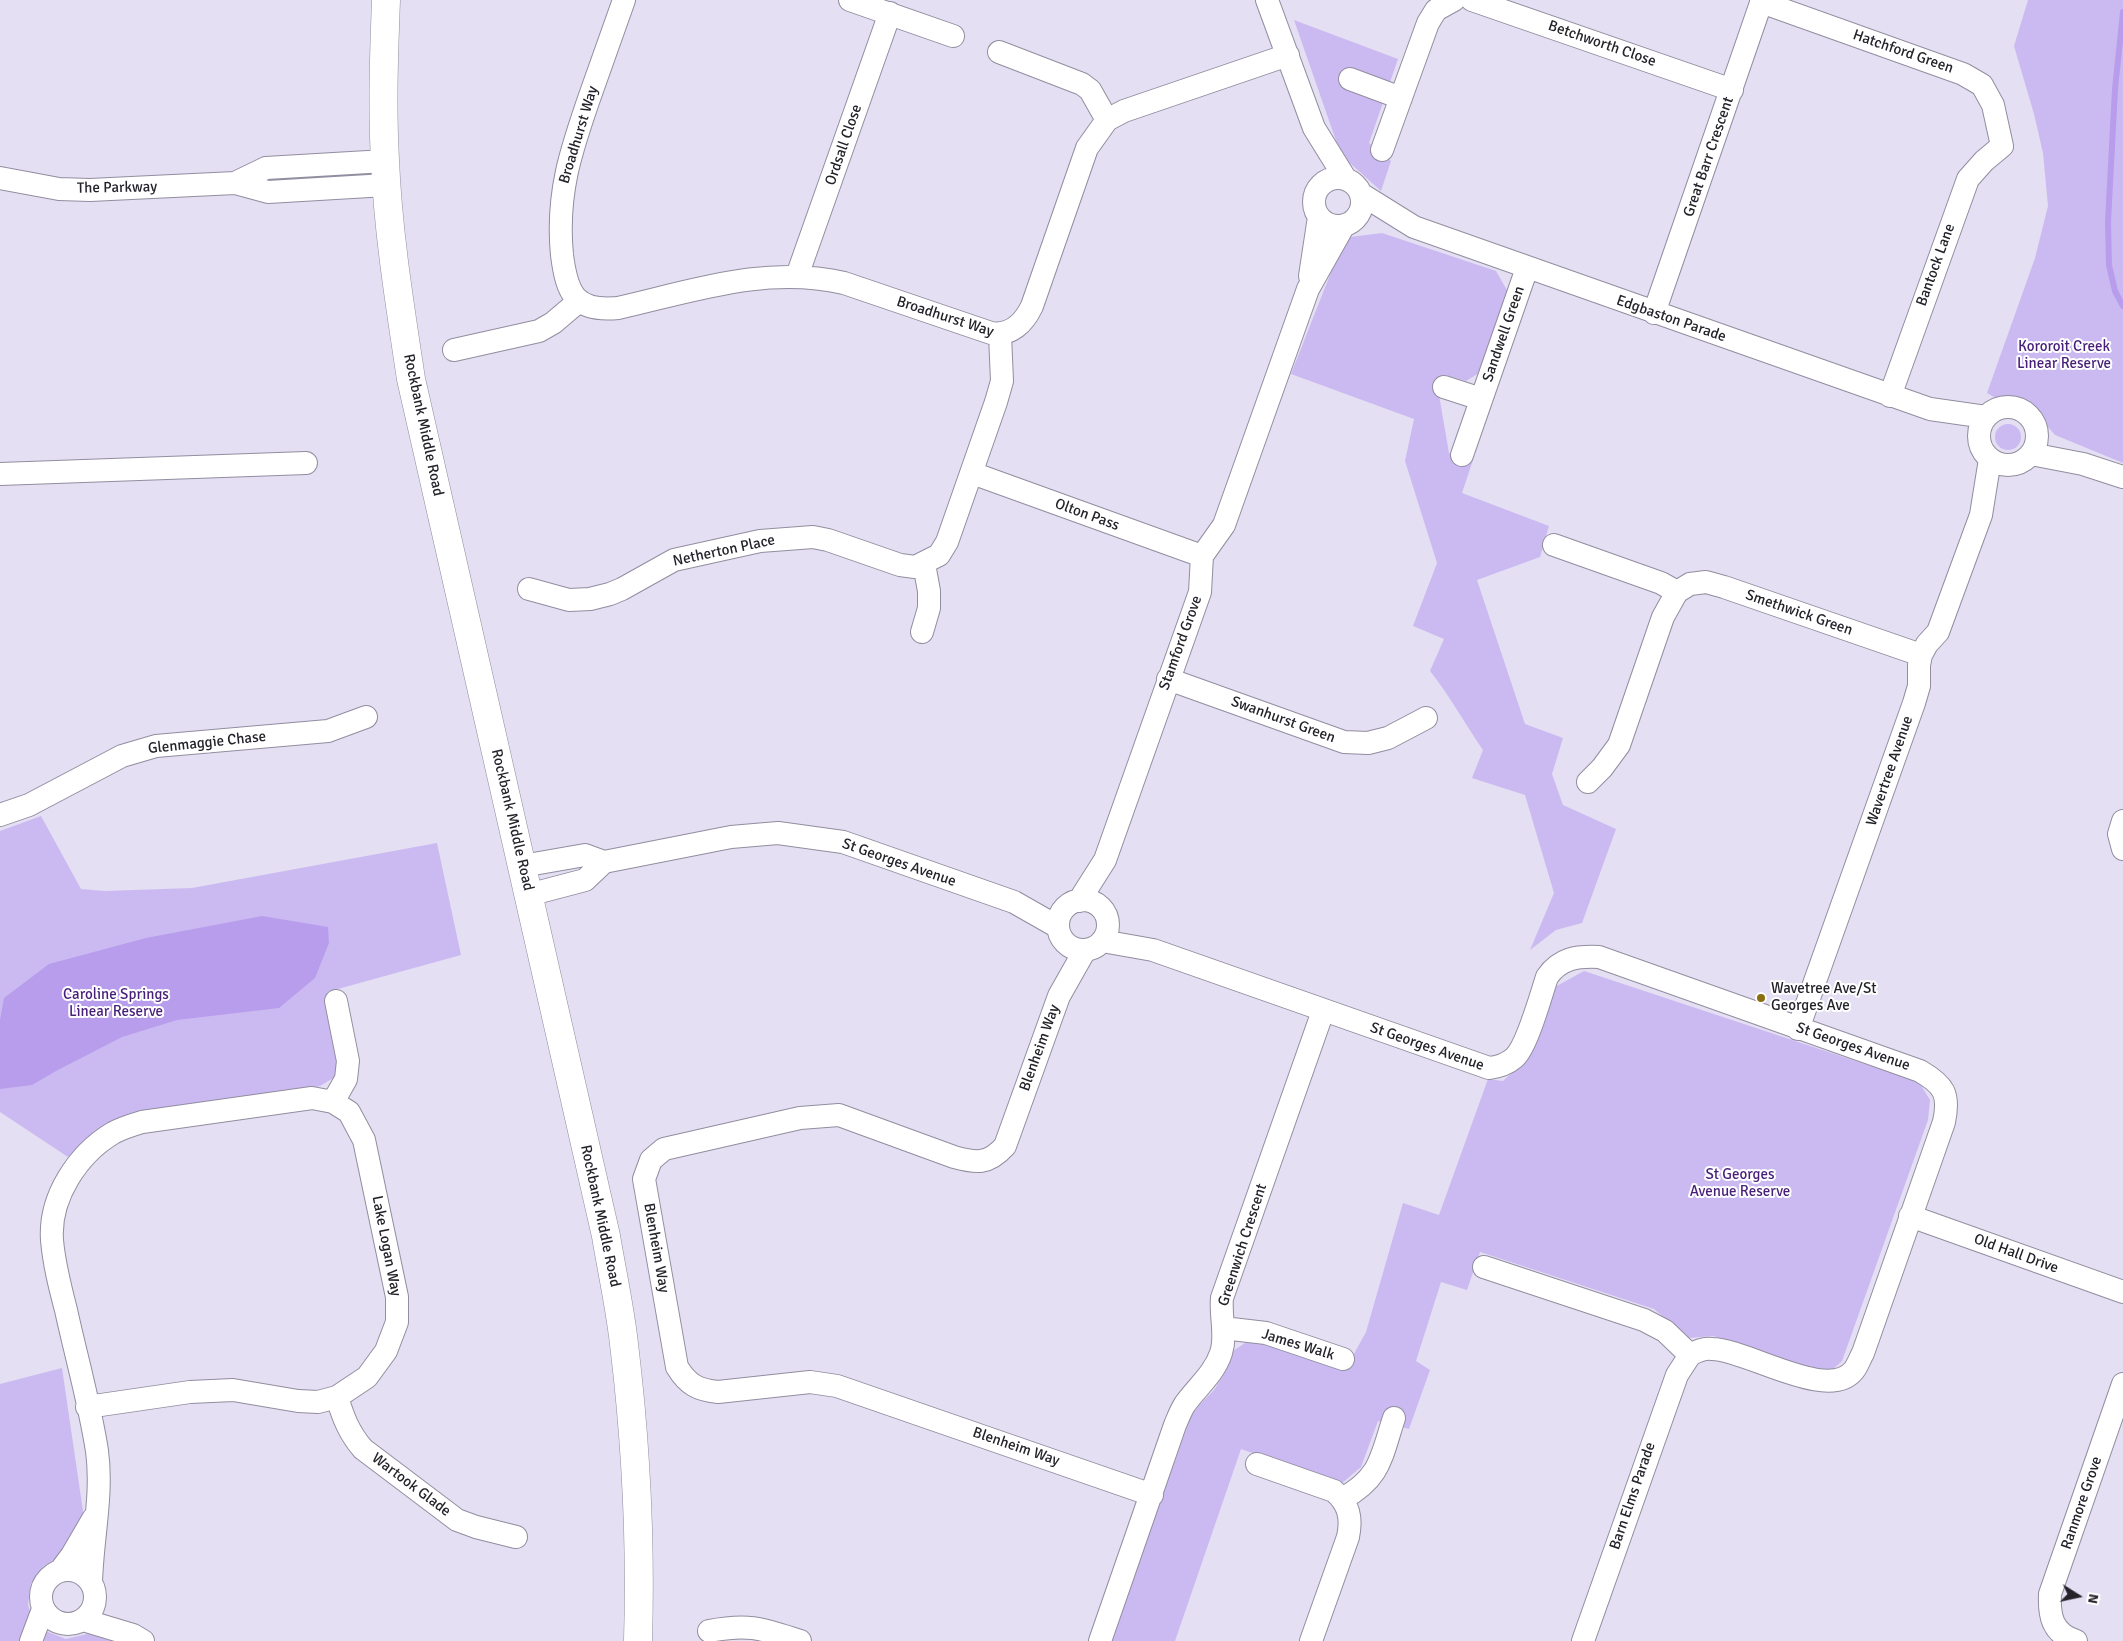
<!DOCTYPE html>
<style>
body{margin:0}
#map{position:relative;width:2123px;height:1641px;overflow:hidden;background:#e4dff2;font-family:Signika,sans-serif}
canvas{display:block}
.north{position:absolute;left:2053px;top:1571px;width:50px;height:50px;-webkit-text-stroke:4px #fff;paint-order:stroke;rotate:100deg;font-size:14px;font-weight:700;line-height:20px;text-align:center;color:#25232a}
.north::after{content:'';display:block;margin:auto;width:18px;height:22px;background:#25232a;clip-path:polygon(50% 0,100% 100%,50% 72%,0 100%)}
</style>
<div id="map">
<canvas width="2123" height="1641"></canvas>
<div class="north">N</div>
</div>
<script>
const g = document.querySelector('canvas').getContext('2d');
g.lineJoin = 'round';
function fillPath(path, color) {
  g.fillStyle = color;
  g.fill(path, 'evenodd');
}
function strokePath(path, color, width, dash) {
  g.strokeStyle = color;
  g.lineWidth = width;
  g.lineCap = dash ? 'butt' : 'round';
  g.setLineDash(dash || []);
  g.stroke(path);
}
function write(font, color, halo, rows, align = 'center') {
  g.font = font + ' Signika,sans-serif';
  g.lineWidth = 4;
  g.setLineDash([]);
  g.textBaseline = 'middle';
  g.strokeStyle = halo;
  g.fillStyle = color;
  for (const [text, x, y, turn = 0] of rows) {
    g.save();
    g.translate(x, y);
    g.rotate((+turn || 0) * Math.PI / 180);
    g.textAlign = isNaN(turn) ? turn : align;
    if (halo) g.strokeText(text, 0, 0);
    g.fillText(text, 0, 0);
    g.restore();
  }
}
const green = new Path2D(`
 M 2028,0 L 2123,0 L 2123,463 L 2055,435 L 2025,400 L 1999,400 L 1987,393 L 2035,258 L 2048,206 L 2043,153 L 2034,114 L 2014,46 Z
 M 1294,20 L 1398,59 L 1369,143 L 1391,161 L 1381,191 L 1341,155 Z
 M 1382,233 L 1496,271 L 1508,292 L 1479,373 L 1466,381 L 1445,375 L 1439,395 L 1449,453 L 1473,460 L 1462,493 L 1549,526 L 1540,557 L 1477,580 L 1525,724 L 1563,738 L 1552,774 L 1563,805 L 1616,829 L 1582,923 L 1556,930 L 1530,950 L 1554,893 L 1525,795 L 1472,778 L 1483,750 C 1465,724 1450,696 1430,671 L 1444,639 L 1413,626 L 1437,563 L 1405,461 L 1414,419 L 1291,374 L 1337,257 L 1350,237 Z
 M1995 437a13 13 0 1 1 26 0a13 13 0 1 1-26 0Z
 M 41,816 L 81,889 L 105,891 L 192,888 L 437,843 L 461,955 L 327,992 L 341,1065 L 335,1077 L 320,1086 L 104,1127 L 68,1157 L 0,1112 L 0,831 Z
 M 1584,971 L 1919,1082 L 1930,1100 L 1928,1120 L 1842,1361 L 1832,1370 L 1816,1371 L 1713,1336 L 1688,1338 L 1654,1309 L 1480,1252 L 1467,1290 L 1441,1282 L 1416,1361 L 1430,1370 L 1409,1429 L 1378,1421 L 1361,1467 L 1341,1484 L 1241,1449 L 1175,1641 L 1111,1641 L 1190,1419 L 1198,1406 L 1214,1390 L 1227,1369 L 1233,1351 L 1248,1341 L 1263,1342 L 1345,1370 L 1366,1332 L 1403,1203 L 1439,1215 L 1488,1079 L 1503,1081 L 1528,1058 L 1555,987 Z
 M 62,1368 L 84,1518 L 73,1548 L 44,1566 L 31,1583 L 28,1605 L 35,1627 L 66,1639 L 108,1629 L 126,1641 L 0,1641 L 0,1384 Z`);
const water = new Path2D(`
 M 262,916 L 328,927 L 329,943 L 315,978 L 279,1008 L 177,1020 L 122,1037 L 56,1071 L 32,1085 L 0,1089 L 0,1020 L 4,998 L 49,964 L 146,938 Z`);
const stream = new Path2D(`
 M 2123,12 L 2115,89 L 2108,222 L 2109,265 L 2115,291 L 2123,306`);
const street = new Path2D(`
 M 624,0 C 613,31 602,62 591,93 C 571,150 556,194 562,255 C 567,294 575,312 618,308 C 693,291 766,265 844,283 L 991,333 C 1011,336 1024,323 1032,306 L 1087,148 L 1107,120 L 1124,111 L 1288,55
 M 850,0 L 953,36
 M 1267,0 L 1314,128 L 1345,178
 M 1472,0 L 1732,90
 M 1761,2 L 1963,74 L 1982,85 L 1993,105 L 2002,146 L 1984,161 L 1968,179 L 1890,396
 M 999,52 L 1082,84 L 1090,90 L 1107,120
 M 1350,79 L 1401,98
 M 1382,150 L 1428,23 L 1436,10 L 1454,0
 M1314 202a24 24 0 1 1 48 0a24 24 0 1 1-48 0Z
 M 0,178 L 59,189 L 90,190 L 235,183 L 268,192 L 386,185
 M 235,183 L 266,168 L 385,161
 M 1361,194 L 1414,227 L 1930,409 L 1986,417
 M 797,276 L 890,13
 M 1310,276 L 1319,217
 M 1654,313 L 1762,0
 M 454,350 L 539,331 L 553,323 L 579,301
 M 1444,387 L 1481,399
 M1979 436a29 29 0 1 1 58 0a29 29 0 1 1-58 0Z
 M 2031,454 L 2083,464 L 2123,477
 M 1462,455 L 1527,268
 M 972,473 L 1202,556
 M 0,474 L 306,463
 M 1554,545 L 1661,583 L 1677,592
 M 529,589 L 569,600 L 590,599 L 610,594 L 622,589 L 674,560 L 760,541 L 813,537 L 828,540 L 900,565 L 915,567 L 939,555 L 947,542 L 996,402 L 1002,381 L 1000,335
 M 922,632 L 929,608 L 929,591 L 924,564
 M 1168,679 L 1344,742 L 1368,743 L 1388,738 L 1426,718
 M 1588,782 L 1602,768 L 1619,745 L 1663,617 L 1677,592 L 1690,584 L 1706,582 L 1724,587 L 1921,655
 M 0,815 L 29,805 L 122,756 L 156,746 L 328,731 L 366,717
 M 2123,821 L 2119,834 L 2123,849
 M 522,866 L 585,855 L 604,862 L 731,837 L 778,833 L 843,842 L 1014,902 L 1058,927
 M 528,895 L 585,880 L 604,862
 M1058 925a25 25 0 1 1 50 0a25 25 0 1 1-50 0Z
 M 1079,901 L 1105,860 L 1200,592 L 1202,556 L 1224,525 L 1308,289 L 1344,225
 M 1102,941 L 1153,950 L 1489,1068 C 1498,1067 1507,1064 1514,1058 C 1527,1047 1541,995 1547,977 C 1560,958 1577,956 1599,957 L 1920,1071 C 1944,1085 1950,1094 1944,1122 L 1863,1353 C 1860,1358 1858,1365 1854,1370 C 1829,1403 1746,1349 1712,1349 C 1703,1348 1697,1351 1690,1355 L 1665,1331 L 1644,1320 L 1484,1267
 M 1085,950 L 1059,996 L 1005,1146 C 988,1165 976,1163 954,1157 L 839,1115 L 800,1118 L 664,1149 L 651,1160 L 644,1179 L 677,1367 C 688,1385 698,1390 718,1392 L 810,1382 L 837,1386 L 1152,1495
 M 1798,1029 L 1914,703 L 1919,686 L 1919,665 L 1921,655 L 1927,644 L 1938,632 L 1981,515 L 1990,459
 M 333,1102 L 346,1079 L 348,1061 L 336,1001
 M 1910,1216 L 2123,1292
 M 1223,1328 L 1266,1333 L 1343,1359
 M 337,1397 C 343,1417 349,1433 363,1449 L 457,1520 L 476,1527 L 516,1537
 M 87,1407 L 190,1392 L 233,1390 L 298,1401 L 318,1402 L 337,1397 L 367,1377 L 386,1351 L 397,1322 L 397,1297 L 364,1140 L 349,1112 L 333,1102 L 312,1098 L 142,1122 C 132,1125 122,1128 113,1133 C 78,1154 49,1197 52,1240 C 54,1264 60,1287 66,1310 C 76,1356 90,1405 97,1451 C 103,1495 92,1539 91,1583
 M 1257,1464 L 1334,1491 C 1349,1504 1352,1518 1348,1537 L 1311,1641
 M 1342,1499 C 1381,1478 1381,1457 1394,1418
 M41 1597a27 27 0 1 1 54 0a27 27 0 1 1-54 0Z
 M 60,1571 L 72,1555 L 93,1519
 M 83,1620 L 133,1635 L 143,1641
 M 709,1631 C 750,1623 763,1629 800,1641
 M 31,1641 L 43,1609
 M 1100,1641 L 1175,1425 C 1178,1418 1181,1410 1185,1404 C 1198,1386 1214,1374 1221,1353 C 1227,1335 1220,1317 1222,1298 L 1323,1011
 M 1583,1641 L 1677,1375 L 1690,1355
 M 2076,1641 C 2052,1633 2049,1616 2050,1594 L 2123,1384`);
const secondary = new Path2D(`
 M 386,0 C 384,53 382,106 385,160 C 388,233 400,306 411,379 L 606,1236 C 612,1272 620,1308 624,1344 C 636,1443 641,1541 638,1641`);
const markers = [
 [1761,998,5,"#8b6e10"]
];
const streetNames = [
 ["Betchworth Close",1602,44,19],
 ["Hatchford Green",1903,52,19],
 ["Broadhurst Way",579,135,-73],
 ["Ordsall Close",844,145,-71],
 ["Great Barr Crescent",1709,157,-71],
 ["The Parkway",117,188,-1],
 ["Bantock Lane",1936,265,-70],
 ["Broadhurst Way",945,317,18],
 ["Edgbaston Parade",1671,319,19],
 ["Sandwell Green",1504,334,-71],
 ["Rockbank Middle Road",423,425,78],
 ["Olton Pass",1087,515,20],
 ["Netherton Place",724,551,-12],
 ["Smethwick Green",1799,613,19],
 ["Stamford Grove",1181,643,-70],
 ["Swanhurst Green",1283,720,20],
 ["Glenmaggie Chase",207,743,-6],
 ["Wavertree Avenue",1890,771,-71],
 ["Rockbank Middle Road",512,820,77],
 ["St Georges Avenue",899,863,19],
 ["St Georges Avenue",1427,1047,19],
 ["St Georges Avenue",1853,1047,19],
 ["Blenheim Way",1040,1048,-70],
 ["Rockbank Middle Road",600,1216,78],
 ["Greenwich Crescent",1243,1245,-72],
 ["Lake Logan Way",386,1246,79],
 ["Blenheim Way",656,1248,80],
 ["Old Hall Drive",2016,1254,20],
 ["James Walk",1298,1345,17],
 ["Blenheim Way",1016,1447,19],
 ["Wartook Glade",411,1485,37],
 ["Barn Elms Parade",1633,1496,-71],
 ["Ranmore Grove",2082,1503,-71]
];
const parkNames = [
 ["Kororoit Creek",2064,347],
 ["Linear Reserve",2064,364],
 ["Caroline Springs",116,995],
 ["Linear Reserve",116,1012],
 ["St Georges",1740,1175],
 ["Avenue Reserve",1740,1192]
];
const poiNames = [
 ["Wavetree Ave/St",1771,989],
 ["Georges Ave",1771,1006]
];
fillPath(green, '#cbbaf1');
fillPath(water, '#b89dec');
strokePath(stream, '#b89dec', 6);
strokePath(street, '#928d9f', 24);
strokePath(secondary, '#928d9f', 29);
strokePath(street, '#fff', 22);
strokePath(secondary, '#fff', 28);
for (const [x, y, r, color] of markers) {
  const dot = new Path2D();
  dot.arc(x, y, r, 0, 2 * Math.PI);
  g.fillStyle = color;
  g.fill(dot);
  strokePath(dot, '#fff', 2);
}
write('15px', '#25232a', '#fff', streetNames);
write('15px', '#471f79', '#fff', parkNames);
write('15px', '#25232a', '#fff', poiNames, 'left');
</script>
